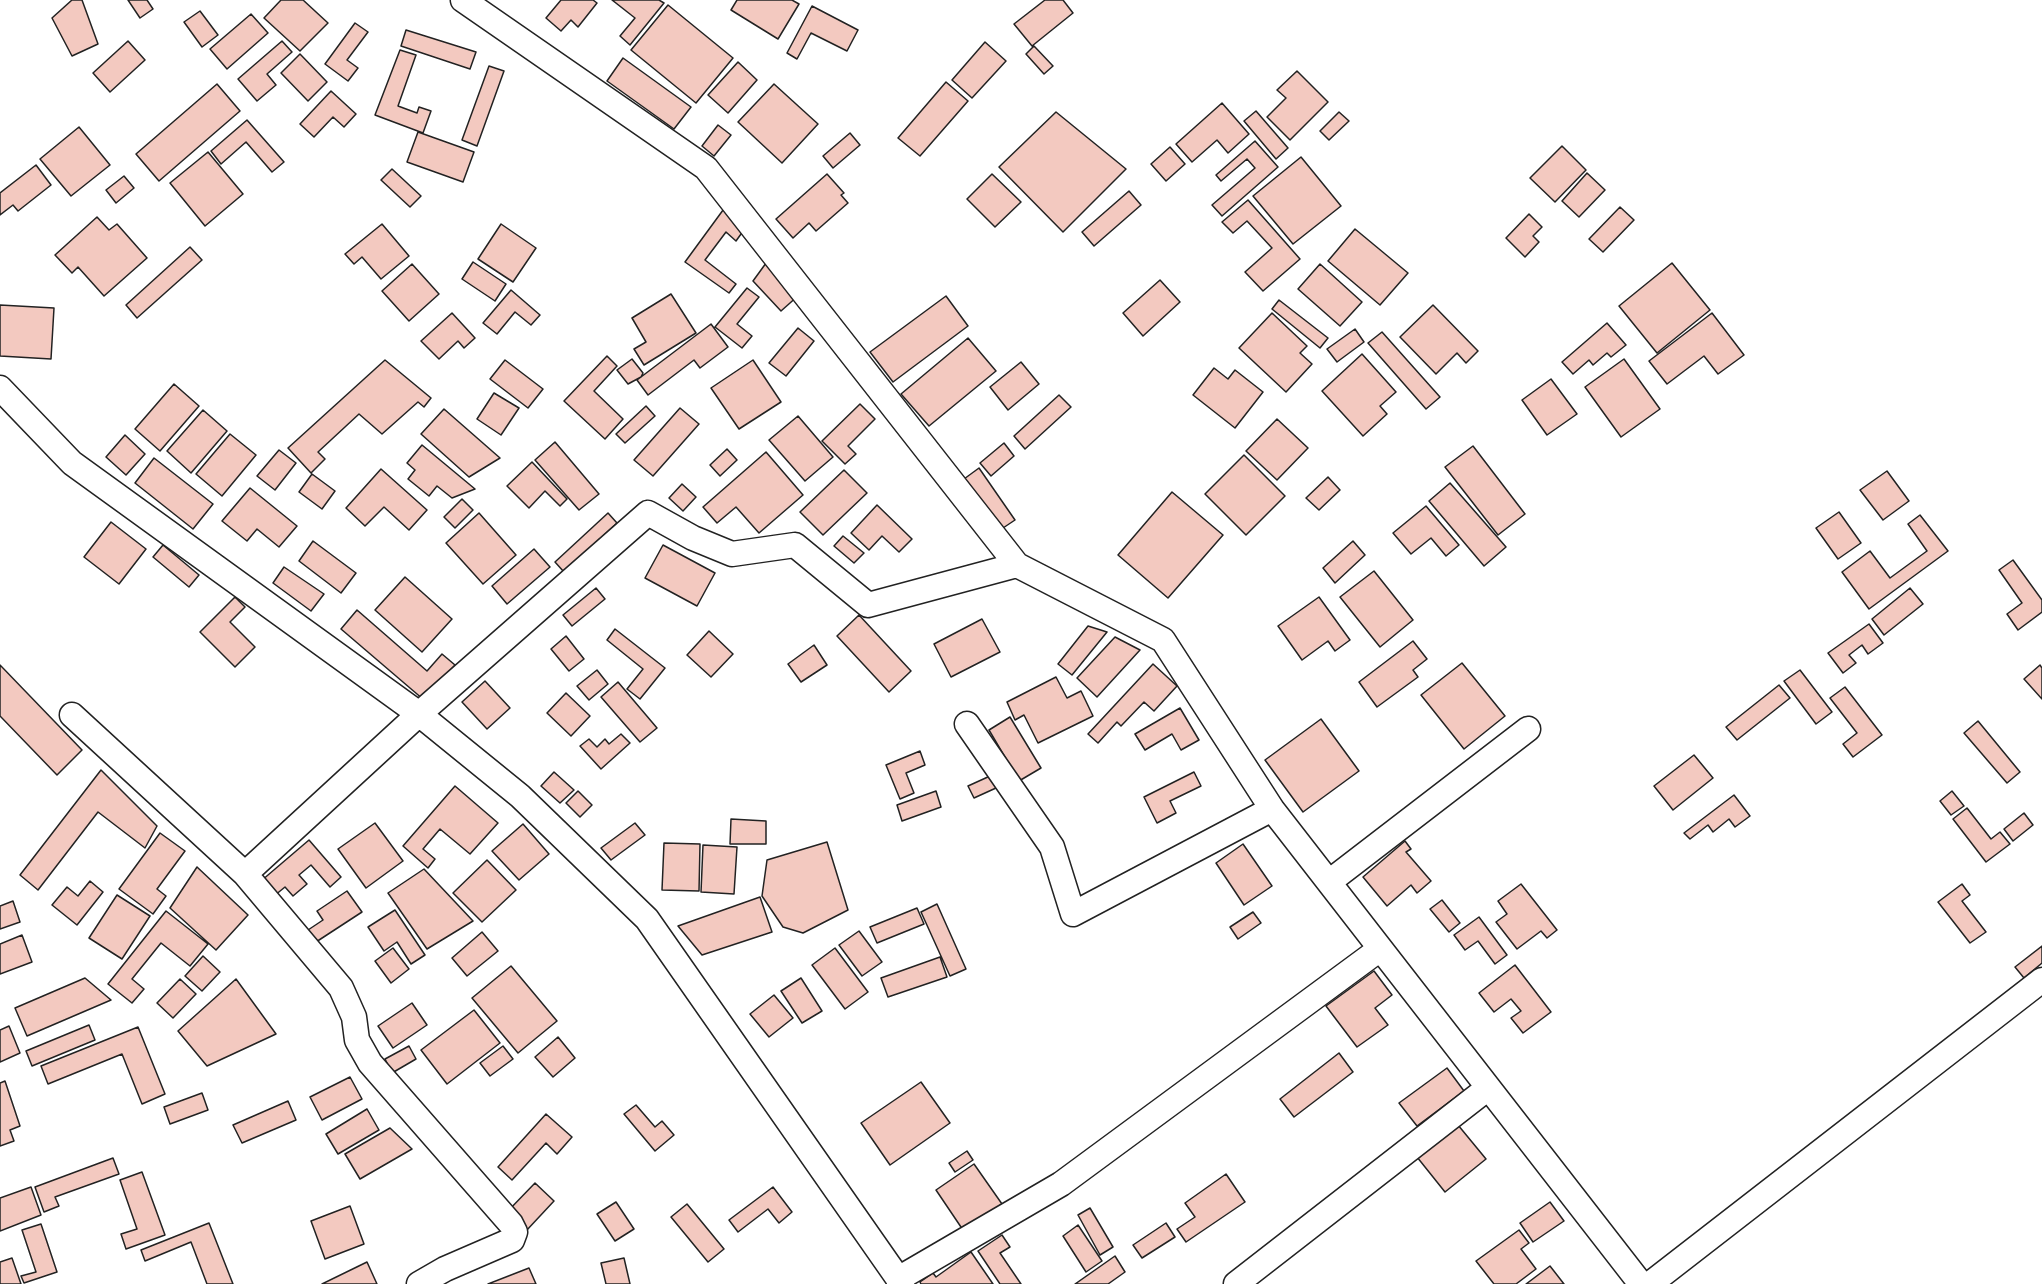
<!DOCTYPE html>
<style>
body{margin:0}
canvas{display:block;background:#fff}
</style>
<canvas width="2042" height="1284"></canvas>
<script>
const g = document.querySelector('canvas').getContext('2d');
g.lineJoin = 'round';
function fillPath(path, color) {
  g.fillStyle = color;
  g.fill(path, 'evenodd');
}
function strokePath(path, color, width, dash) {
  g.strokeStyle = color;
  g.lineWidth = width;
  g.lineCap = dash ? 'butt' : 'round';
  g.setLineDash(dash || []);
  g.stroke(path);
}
const building = new Path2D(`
 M 72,0 L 82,0 L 98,44 L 72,56 L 52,18 Z
 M 128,0 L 147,0 L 153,9 L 140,18 Z
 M 281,0 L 303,0 L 328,23 L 300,51 L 264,18 Z
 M 561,0 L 593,0 L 597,3 L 578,27 L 571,20 L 561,31 L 546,18 Z
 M 612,0 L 659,0 L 664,3 L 630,45 L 620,36 L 635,18 Z
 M 737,0 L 792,0 L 799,4 L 778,39 L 731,10 Z
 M 1045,0 L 1063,0 L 1073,13 L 1032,46 L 1014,24 Z
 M 668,5 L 733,58 L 696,103 L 631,50 Z
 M 812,6 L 858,30 L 847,51 L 811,33 L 797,59 L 787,53 Z
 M 200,11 L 218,35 L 202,47 L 184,22 Z
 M 251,14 L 268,33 L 227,69 L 210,49 Z
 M 355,23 L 368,32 L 347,60 L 358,68 L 348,81 L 325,64 Z
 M 406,30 L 476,52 L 470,69 L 401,46 Z
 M 128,41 L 145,60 L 110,92 L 93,73 Z
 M 282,41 L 292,52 L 267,74 L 276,85 L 257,101 L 238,79 Z
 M 985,42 L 1006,61 L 972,98 L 952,80 Z
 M 1034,46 L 1053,66 L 1044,74 L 1026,54 Z
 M 400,50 L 416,55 L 398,106 L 417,113 L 419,107 L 431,111 L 423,133 L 375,115 Z
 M 300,54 L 327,82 L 308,101 L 281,73 Z
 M 623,58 L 691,107 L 674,129 L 607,81 Z
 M 738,62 L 757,80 L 728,113 L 708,95 Z
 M 489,66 L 504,71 L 477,146 L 462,140 Z
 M 1297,71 L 1328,102 L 1290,140 L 1267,117 L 1286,98 L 1277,90 Z
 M 946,82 L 968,101 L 920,156 L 898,138 Z
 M 217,84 L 240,111 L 159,181 L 136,154 Z
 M 774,84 L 818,124 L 782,163 L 738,122 Z
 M 331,91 L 356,114 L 344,127 L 333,117 L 314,137 L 300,124 Z
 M 1222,103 L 1249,134 L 1228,153 L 1217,140 L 1192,162 L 1176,144 Z
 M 1256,111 L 1288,148 L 1276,159 L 1244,121 Z
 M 1056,112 L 1126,169 L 1063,232 L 999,167 Z
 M 1339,112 L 1349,121 L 1329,140 L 1320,131 Z
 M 247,120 L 284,162 L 272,172 L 246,142 L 221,164 L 211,151 Z
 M 718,125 L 731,135 L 714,156 L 702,146 Z
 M 79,127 L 110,165 L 71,196 L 40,159 Z
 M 418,132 L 474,152 L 463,182 L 407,162 Z
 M 850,133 L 860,145 L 833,168 L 823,156 Z
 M 1255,141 L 1278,167 L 1222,216 L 1212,205 L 1255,168 L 1247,159 L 1221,181 L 1216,175 Z
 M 1562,146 L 1586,170 L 1555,202 L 1530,178 Z
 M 1170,147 L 1185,164 L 1166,181 L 1151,164 Z
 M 208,152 L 243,194 L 205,226 L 170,183 Z
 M 1301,157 L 1341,206 L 1293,244 L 1253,196 Z
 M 36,165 L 51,185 L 18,211 L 13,205 L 0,215 L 0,193 Z
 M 392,169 L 421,196 L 410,207 L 381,180 Z
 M 1587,173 L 1605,190 L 1579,217 L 1562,201 Z
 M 827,174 L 844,193 L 841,195 L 848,203 L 816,231 L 809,223 L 793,238 L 776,219 Z
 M 992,174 L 1021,202 L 995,227 L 967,199 Z
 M 124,176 L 134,188 L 116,203 L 106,190 Z
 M 1129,191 L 1141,205 L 1094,246 L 1082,232 Z
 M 1248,200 L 1300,259 L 1263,291 L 1245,272 L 1272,248 L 1247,221 L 1233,233 L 1222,222 Z
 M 726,206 L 746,227 L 736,241 L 726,232 L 705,260 L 736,284 L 729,293 L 685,262 Z
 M 1620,207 L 1634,220 L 1603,252 L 1589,239 Z
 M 1529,214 L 1542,227 L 1533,236 L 1539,242 L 1525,257 L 1506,238 Z
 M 97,217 L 109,230 L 117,224 L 147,258 L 104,296 L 78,267 L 72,273 L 55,255 Z
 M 382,224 L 409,256 L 381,279 L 362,257 L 354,264 L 345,254 Z
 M 501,224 L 536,248 L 513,282 L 478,259 Z
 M 1355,229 L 1408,273 L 1380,305 L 1328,261 Z
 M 190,247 L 202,260 L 137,318 L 126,305 Z
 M 769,259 L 799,295 L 781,311 L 753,281 Z
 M 473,262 L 506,284 L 495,301 L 462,279 Z
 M 1672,263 L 1710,310 L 1657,353 L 1619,306 Z
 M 412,264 L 439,294 L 409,321 L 382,291 Z
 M 1320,264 L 1362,302 L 1340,326 L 1298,289 Z
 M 1160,280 L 1180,302 L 1143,336 L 1123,313 Z
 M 747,288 L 759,297 L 737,324 L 752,336 L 742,348 L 715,327 Z
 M 511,290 L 540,315 L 531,325 L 515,312 L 497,334 L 483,323 Z
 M 671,294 L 696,333 L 644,365 L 634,349 L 646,342 L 632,318 Z
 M 946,296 L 968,326 L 893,382 L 870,352 Z
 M 1279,300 L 1328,338 L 1320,348 L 1272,309 Z
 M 0,305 L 54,308 L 51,359 L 0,356 Z
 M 1433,305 L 1478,351 L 1466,363 L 1457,353 L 1436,374 L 1400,337 Z
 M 452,313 L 475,338 L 464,348 L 458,341 L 439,359 L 421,341 Z
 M 1272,313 L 1307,346 L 1300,353 L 1312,364 L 1286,392 L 1239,348 Z
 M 1712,313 L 1744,355 L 1718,374 L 1704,356 L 1667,384 L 1649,361 Z
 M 1607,323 L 1626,345 L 1611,357 L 1607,353 L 1593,365 L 1589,360 L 1573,374 L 1562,362 Z
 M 711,324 L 728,347 L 700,368 L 694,360 L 648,395 L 637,380 Z
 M 798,328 L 814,341 L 786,376 L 769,363 Z
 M 1355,329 L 1364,342 L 1337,362 L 1327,349 Z
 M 1382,332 L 1440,397 L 1426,409 L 1368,343 Z
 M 968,338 L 996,371 L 929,426 L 901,394 Z
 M 1362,354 L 1396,392 L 1380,406 L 1387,414 L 1363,436 L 1322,391 Z
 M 607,356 L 617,366 L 594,391 L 623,419 L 605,439 L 564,401 Z
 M 632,359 L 643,373 L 641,377 L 628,384 L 617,370 Z
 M 1624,359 L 1660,409 L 1621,437 L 1585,387 Z
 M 385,360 L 431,398 L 424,407 L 418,402 L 382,434 L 359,414 L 318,452 L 325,459 L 311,473 L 288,448 Z
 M 505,360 L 543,389 L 528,408 L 490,379 Z
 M 753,360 L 781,402 L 739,429 L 711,388 Z
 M 1021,362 L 1039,384 L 1008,410 L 990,387 Z
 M 1214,368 L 1228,379 L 1235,370 L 1263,392 L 1235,428 L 1193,395 Z
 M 1551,379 L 1577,414 L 1547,435 L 1522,400 Z
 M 174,384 L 199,406 L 160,451 L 135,429 Z
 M 494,393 L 519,408 L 501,435 L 477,419 Z
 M 1059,395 L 1071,407 L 1025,449 L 1014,436 Z
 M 860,404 L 875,419 L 848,446 L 856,454 L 845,464 L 822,441 Z
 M 646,406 L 655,416 L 625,443 L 616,434 Z
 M 680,408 L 699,424 L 653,476 L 634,460 Z
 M 444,409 L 500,458 L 469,477 L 421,434 Z
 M 203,410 L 227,431 L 191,473 L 167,451 Z
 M 798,416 L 833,457 L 805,481 L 769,440 Z
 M 1277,419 L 1308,448 L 1277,480 L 1246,451 Z
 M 230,434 L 256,455 L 222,496 L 196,474 Z
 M 125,435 L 145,454 L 126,475 L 106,457 Z
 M 555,442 L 599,494 L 579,510 L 535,460 Z
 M 1004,443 L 1014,456 L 991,476 L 980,463 Z
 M 422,445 L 475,489 L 452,498 L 437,486 L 429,496 L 408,479 L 415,470 L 407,463 Z
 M 1473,446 L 1525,514 L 1498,535 L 1445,467 Z
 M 727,449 L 737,460 L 720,476 L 710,465 Z
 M 279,450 L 296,463 L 275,490 L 257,476 Z
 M 766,452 L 803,495 L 759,533 L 736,507 L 717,523 L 703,507 Z
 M 1244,455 L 1285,496 L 1246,535 L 1205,494 Z
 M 154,458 L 213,504 L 193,529 L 135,483 Z
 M 532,462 L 567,499 L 560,506 L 545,491 L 529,508 L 507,486 Z
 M 979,468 L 1015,520 L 1000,530 L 964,479 Z
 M 381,469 L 427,510 L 409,530 L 384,507 L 365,526 L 346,508 Z
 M 844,470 L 867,493 L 823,535 L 800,512 Z
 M 1887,471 L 1909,501 L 1883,520 L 1860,490 Z
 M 312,474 L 335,491 L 322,509 L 299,492 Z
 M 1328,477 L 1340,490 L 1319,510 L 1306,498 Z
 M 1450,483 L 1506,547 L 1484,566 L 1429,501 Z
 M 682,484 L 696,497 L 683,511 L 669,498 Z
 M 250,488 L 297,526 L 279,547 L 257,529 L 247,541 L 222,521 Z
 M 1172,492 L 1223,535 L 1168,598 L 1118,555 Z
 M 462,499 L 473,510 L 455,528 L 444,517 Z
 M 877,505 L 912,539 L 899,552 L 882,536 L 869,550 L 851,533 Z
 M 1426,506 L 1459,545 L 1446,556 L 1431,538 L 1411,554 L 1393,533 Z
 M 1839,512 L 1861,543 L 1838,559 L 1816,528 Z
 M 479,513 L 516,555 L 483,584 L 446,543 Z
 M 608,513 L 617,523 L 564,572 L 555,562 Z
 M 1920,515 L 1948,551 L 1869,609 L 1842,572 L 1870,551 L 1890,578 L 1927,551 L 1908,524 Z
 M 111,522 L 146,549 L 119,584 L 84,557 Z
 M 843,536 L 864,553 L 854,563 L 834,546 Z
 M 313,541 L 356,573 L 341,593 L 299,561 Z
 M 1353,541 L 1365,555 L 1335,583 L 1323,568 Z
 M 163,545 L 199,575 L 189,587 L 153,557 Z
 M 663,545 L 715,573 L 697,606 L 645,578 Z
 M 534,549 L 550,567 L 507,604 L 492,586 Z
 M 2013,560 L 2042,600 L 2042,612 L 2018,630 L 2007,614 L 2022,603 L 1999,570 Z
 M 284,567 L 324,594 L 311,611 L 273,583 Z
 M 1374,571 L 1413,620 L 1380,647 L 1340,597 Z
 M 405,577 L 452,619 L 422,652 L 375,610 Z
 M 596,588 L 605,599 L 572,626 L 563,615 Z
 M 1910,588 L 1923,604 L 1884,635 L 1872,619 Z
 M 235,597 L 245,607 L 230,622 L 255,647 L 235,667 L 200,632 Z
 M 1319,597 L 1350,640 L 1335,651 L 1328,641 L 1302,660 L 1278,626 Z
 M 357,610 L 427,671 L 442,654 L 455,665 L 424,700 L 341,629 Z
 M 859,615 L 911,671 L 889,692 L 837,636 Z
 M 982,619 L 1000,652 L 951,677 L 934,644 Z
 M 1869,624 L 1883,643 L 1868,654 L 1862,645 L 1849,655 L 1856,663 L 1843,673 L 1828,653 Z
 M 1088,626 L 1107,632 L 1072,675 L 1058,664 Z
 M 615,629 L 665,668 L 640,699 L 627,689 L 643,669 L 607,640 Z
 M 709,631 L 733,654 L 711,677 L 687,655 Z
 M 566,636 L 584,659 L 569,671 L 551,649 Z
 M 1115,637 L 1140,650 L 1097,697 L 1077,678 Z
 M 1413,641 L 1427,659 L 1413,670 L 1418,677 L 1377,707 L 1359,682 Z
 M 814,645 L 827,665 L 801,682 L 788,664 Z
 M 1462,663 L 1505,716 L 1464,749 L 1421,695 Z
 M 1153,664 L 1177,686 L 1154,711 L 1144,702 L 1121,726 L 1117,722 L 1098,743 L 1088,734 Z
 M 0,665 L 82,750 L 57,775 L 0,716 Z
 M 2040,665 L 2042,668 L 2042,699 L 2024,679 Z
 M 597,670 L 608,684 L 589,700 L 577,686 Z
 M 1800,670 L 1832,712 L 1816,724 L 1784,681 Z
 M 1056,677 L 1067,698 L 1081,691 L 1093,716 L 1038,743 L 1024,715 L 1015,720 L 1007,702 Z
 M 485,681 L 510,708 L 487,729 L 462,702 Z
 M 618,682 L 657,728 L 640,742 L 601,697 Z
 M 1779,685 L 1790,698 L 1737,740 L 1726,727 Z
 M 1845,687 L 1882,735 L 1853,757 L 1843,744 L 1857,733 L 1830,698 Z
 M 566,693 L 590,716 L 571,736 L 547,713 Z
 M 1180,708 L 1199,740 L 1181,750 L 1172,734 L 1145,750 L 1135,734 Z
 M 1010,717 L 1041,768 L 1019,781 L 989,730 Z
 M 1321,719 L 1359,771 L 1303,812 L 1265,760 Z
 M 1978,721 L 2020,772 L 2007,783 L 1964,733 Z
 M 621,734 L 630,743 L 601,769 L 580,746 L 589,739 L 597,747 L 605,739 L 609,744 Z
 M 920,751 L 925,765 L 906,773 L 914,793 L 900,799 L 886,765 Z
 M 1694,755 L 1713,778 L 1673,810 L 1654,786 Z
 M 101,770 L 157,826 L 145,848 L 98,812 L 38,890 L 20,875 Z
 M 554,772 L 574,790 L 560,803 L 541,786 Z
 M 1194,772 L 1201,786 L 1170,801 L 1176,813 L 1157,823 L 1144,797 Z
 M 990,776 L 996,788 L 974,798 L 968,786 Z
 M 455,786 L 498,823 L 470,854 L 440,829 L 423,849 L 435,859 L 428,868 L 403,846 Z
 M 578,791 L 592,805 L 580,817 L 566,803 Z
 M 936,791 L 941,807 L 902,821 L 897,805 Z
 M 1952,791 L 1964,806 L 1951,815 L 1940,801 Z
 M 1734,795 L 1750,816 L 1735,827 L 1729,819 L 1713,832 L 1708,825 L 1690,839 L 1684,833 Z
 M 1967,808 L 1991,839 L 2000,832 L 2010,844 L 1986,862 L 1953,819 Z
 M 2024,813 L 2033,825 L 2013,841 L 2004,829 Z
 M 731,819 L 766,821 L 766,844 L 730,844 Z
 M 375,823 L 403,861 L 366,888 L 338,849 Z
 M 635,823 L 645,835 L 611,860 L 601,848 Z
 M 523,824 L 549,854 L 519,880 L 492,851 Z
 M 160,833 L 185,851 L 157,889 L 166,896 L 153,914 L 119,889 Z
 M 309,840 L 341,877 L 330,887 L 311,865 L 299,875 L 307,884 L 293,896 L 285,887 L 274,896 L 261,881 Z
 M 1405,841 L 1411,849 L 1406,852 L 1431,881 L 1417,893 L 1411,885 L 1387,906 L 1363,877 Z
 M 827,842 L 848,910 L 803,933 L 783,927 L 762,896 L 767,860 Z
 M 664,843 L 700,844 L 699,891 L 662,890 Z
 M 1243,844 L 1272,886 L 1244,905 L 1216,863 Z
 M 703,845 L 737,847 L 734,894 L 701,892 Z
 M 487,860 L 516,890 L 482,922 L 453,893 Z
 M 197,867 L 248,915 L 216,950 L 170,908 Z
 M 424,869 L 473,921 L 427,949 L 388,893 Z
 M 90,881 L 103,892 L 77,925 L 52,905 L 67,887 L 78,896 Z
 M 1521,884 L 1557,930 L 1547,938 L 1541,931 L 1517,949 L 1496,922 L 1507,914 L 1498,901 Z
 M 1962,884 L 1970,895 L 1962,901 L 1986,932 L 1970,943 L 1938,902 Z
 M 347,891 L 362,912 L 316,942 L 308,930 L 323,920 L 317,911 Z
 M 117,895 L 150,916 L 122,959 L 89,938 Z
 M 760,897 L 772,932 L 702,955 L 678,926 Z
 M 1442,900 L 1460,923 L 1449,932 L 1430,909 Z
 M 13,901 L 20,922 L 0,929 L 0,906 Z
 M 937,904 L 966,969 L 950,976 L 921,912 Z
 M 917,908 L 924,924 L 877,943 L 870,927 Z
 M 395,910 L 425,955 L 411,964 L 397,942 L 384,951 L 368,927 Z
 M 166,911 L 208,944 L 190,966 L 161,943 L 132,979 L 144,989 L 132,1003 L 108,984 Z
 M 1253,912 L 1261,923 L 1238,939 L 1230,927 Z
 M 1479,917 L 1507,955 L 1495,964 L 1478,941 L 1465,950 L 1454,935 Z
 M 859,931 L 882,962 L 862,976 L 839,945 Z
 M 482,932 L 498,951 L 467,976 L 452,958 Z
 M 22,935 L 32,962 L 0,974 L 0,944 Z
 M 2042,946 L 2042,963 L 2024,978 L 2015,967 Z
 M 393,948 L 409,969 L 391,983 L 375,961 Z
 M 835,948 L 868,992 L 845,1009 L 812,965 Z
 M 203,956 L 220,972 L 202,991 L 185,976 Z
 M 940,957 L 947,977 L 888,997 L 881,978 Z
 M 1515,965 L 1551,1012 L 1523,1033 L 1511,1018 L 1521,1011 L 1511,999 L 1494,1012 L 1479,993 Z
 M 511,966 L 557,1021 L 518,1053 L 472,998 Z
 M 1374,971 L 1392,995 L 1375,1008 L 1388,1025 L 1357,1047 L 1326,1006 Z
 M 85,978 L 111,1000 L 27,1036 L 15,1008 Z
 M 801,978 L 822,1011 L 802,1023 L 781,991 Z
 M 180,979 L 196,994 L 173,1018 L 157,1003 Z
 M 236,979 L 276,1034 L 207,1066 L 178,1031 Z
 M 774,995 L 793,1018 L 769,1037 L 750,1014 Z
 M 412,1003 L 427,1025 L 393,1048 L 378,1026 Z
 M 474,1010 L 500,1043 L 447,1084 L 421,1050 Z
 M 89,1025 L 95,1040 L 32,1066 L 26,1051 Z
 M 9,1026 L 20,1053 L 0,1062 L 0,1030 Z
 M 138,1027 L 165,1094 L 142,1104 L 122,1054 L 48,1084 L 41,1066 Z
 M 558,1037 L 575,1058 L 553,1077 L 535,1057 Z
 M 409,1046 L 416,1059 L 392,1073 L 385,1059 Z
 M 503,1046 L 513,1059 L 490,1076 L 480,1063 Z
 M 1339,1053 L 1353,1072 L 1294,1117 L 1280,1099 Z
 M 1447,1068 L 1464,1091 L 1417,1126 L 1399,1103 Z
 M 350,1077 L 362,1099 L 322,1120 L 310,1097 Z
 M 5,1081 L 20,1126 L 10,1130 L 14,1141 L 0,1146 L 0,1083 Z
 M 921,1082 L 950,1123 L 890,1165 L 861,1123 Z
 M 202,1093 L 208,1110 L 170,1124 L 164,1107 Z
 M 288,1101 L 296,1120 L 242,1143 L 233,1125 Z
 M 636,1105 L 655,1127 L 662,1121 L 674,1135 L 655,1151 L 624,1114 Z
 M 367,1109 L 379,1130 L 338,1154 L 326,1134 Z
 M 546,1114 L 572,1137 L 557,1154 L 546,1143 L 512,1180 L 498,1167 Z
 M 1458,1125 L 1486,1159 L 1445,1192 L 1417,1157 Z
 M 390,1128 L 412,1149 L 360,1179 L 345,1154 Z
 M 967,1151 L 973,1160 L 955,1172 L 949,1163 Z
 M 113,1158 L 119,1174 L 55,1197 L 59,1206 L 44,1212 L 35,1187 Z
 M 974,1164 L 1002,1204 L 963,1230 L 936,1190 Z
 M 142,1172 L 165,1235 L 126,1249 L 121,1234 L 137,1229 L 120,1180 Z
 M 1226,1174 L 1245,1202 L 1186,1242 L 1177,1229 L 1195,1217 L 1185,1203 Z
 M 535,1183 L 554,1201 L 526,1231 L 506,1213 Z
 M 31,1187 L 41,1215 L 0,1231 L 0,1198 Z
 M 773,1187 L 792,1212 L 779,1223 L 768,1209 L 738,1232 L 729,1220 Z
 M 616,1202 L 634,1229 L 615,1241 L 597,1214 Z
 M 1550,1202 L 1564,1221 L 1533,1242 L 1520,1223 Z
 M 687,1204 L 724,1249 L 708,1262 L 671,1217 Z
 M 350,1206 L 364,1244 L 325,1259 L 311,1221 Z
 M 1090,1208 L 1113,1247 L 1100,1255 L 1078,1215 Z
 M 209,1223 L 233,1284 L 207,1284 L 191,1242 L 145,1261 L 141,1250 Z
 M 1166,1223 L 1175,1237 L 1142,1258 L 1133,1245 Z
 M 41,1224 L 57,1272 L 24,1283 L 21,1276 L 36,1272 L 22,1230 Z
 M 1078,1225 L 1102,1261 L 1086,1272 L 1063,1236 Z
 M 1519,1230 L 1529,1243 L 1521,1249 L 1536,1269 L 1516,1284 L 1494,1284 L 1476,1261 Z
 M 1002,1235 L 1010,1247 L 1000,1253 L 1021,1284 L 1000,1284 L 978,1251 Z
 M 971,1252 L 993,1284 L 921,1284 L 920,1282 L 933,1273 L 936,1277 Z
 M 1115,1256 L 1125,1272 L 1108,1284 L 1075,1284 Z
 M 12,1258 L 21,1284 L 0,1284 L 0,1262 Z
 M 624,1258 L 630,1284 L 606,1284 L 601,1263 Z
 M 367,1262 L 377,1284 L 322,1284 Z
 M 1550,1266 L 1564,1284 L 1526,1284 Z
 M 529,1268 L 536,1284 L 488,1284 Z`);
const street = new Path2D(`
 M 463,0 L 706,168 L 1017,565
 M 0,388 L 72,463 L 419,714 L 520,796 L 647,919 L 902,1284
 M 72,715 L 245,874 L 341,988 L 354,1017 L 357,1040 L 370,1063 L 511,1224 L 515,1232 L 512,1240 L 445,1269 L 419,1284
 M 967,724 L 1052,847 L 1073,914 L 1272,809
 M 245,874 L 419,714 L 648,513 L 693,538 L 732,554 L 795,545 L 868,605 L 1017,565 L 1163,640 L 1272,809 L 1641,1284
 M 1329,882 L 1528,729
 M 898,1279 L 1061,1184 L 1380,949
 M 1236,1284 L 1488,1088
 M 1650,1284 L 2042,980`);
fillPath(building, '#f3c9c0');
strokePath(building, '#222', 1.5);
strokePath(street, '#222', 27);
strokePath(street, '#fff', 24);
</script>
